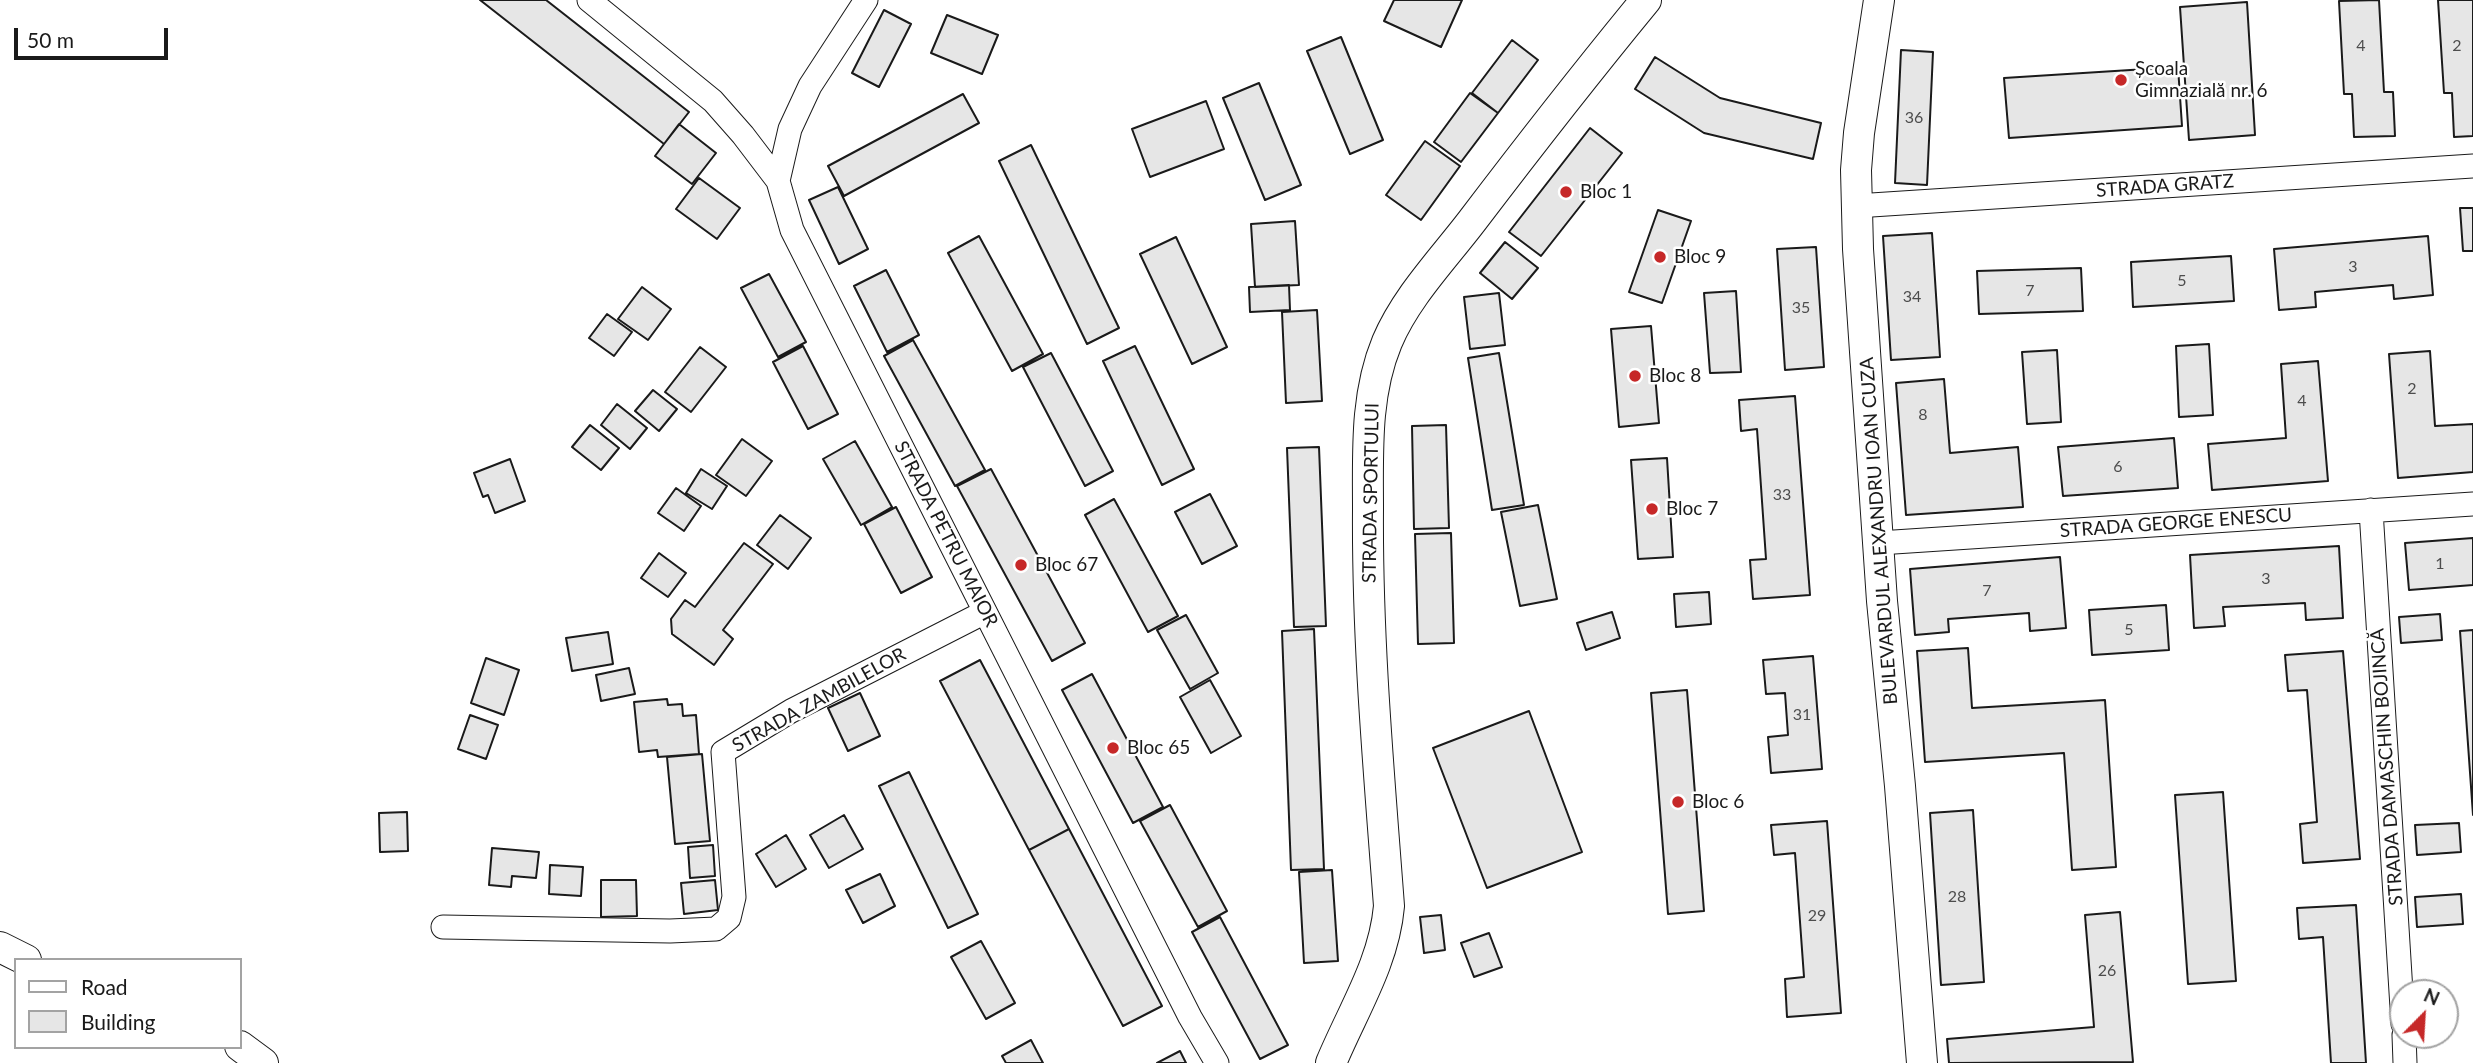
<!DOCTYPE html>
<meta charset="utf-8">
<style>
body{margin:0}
#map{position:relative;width:2473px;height:1063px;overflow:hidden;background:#fff;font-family:Lato,sans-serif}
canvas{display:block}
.legend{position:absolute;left:14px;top:958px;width:228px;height:91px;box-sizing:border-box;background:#fff;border:2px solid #a3a3a3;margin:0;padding:9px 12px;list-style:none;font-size:21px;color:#1a1a1a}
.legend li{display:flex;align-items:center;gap:14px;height:35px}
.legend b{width:35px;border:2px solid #a3a3a3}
.north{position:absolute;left:2389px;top:979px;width:70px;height:70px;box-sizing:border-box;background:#fff;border:2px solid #a3a3a3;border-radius:50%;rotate:24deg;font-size:19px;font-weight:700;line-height:28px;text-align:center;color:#1a1a1a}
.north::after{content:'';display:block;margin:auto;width:24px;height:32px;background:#c62828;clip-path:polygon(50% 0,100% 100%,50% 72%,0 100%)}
.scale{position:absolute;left:14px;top:28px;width:154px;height:32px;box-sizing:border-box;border:4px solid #1a1a1a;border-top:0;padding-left:9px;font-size:21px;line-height:24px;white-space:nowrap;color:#1a1a1a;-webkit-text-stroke:5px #fff;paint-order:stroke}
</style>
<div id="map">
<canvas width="2473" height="1063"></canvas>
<ul class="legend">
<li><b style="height:9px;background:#fff"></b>Road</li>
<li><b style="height:19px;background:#e6e6e6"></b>Building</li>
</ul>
<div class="north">N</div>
<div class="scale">50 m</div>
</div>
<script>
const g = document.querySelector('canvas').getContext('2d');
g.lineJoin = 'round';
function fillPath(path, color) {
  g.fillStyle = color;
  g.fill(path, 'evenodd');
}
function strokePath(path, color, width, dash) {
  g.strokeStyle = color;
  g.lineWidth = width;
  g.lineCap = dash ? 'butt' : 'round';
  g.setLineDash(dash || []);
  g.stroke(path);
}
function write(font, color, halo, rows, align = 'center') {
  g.font = font + ' Lato,sans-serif';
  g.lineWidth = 5;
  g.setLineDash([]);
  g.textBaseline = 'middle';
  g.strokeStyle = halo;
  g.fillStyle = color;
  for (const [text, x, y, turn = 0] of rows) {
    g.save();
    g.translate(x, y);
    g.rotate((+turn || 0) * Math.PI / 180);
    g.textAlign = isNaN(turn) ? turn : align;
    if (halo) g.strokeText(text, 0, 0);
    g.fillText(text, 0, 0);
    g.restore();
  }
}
const building = new Path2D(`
 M 480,0 L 546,0 L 689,112 L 664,144 Z
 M 1394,0 L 1462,0 L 1441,47 L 1384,21 Z
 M 2379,0 L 2384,92 L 2393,92 L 2395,136 L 2354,137 L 2352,94 L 2344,94 L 2339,1 Z
 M 2438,0 L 2473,0 L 2473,136 L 2454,137 L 2452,93 L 2444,93 Z
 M 2247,2 L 2255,135 L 2189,140 L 2180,7 Z
 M 884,10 L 911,24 L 879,87 L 852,73 Z
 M 947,15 L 998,35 L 982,74 L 931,53 Z
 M 1341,37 L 1383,140 L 1350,154 L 1307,51 Z
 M 1512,40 L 1538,60 L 1498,113 L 1472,93 Z
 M 1901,50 L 1933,52 L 1927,185 L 1895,183 Z
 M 1655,57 L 1720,98 L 1821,123 L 1813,159 L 1704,133 L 1635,89 Z
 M 2178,67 L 2182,126 L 2009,138 L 2004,78 Z
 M 1259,83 L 1301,185 L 1265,200 L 1223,98 Z
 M 1470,93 L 1498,113 L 1461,162 L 1434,142 Z
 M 963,94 L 979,123 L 844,196 L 828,166 Z
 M 1206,101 L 1224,149 L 1150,177 L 1132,129 Z
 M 679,124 L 716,153 L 692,184 L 655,156 Z
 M 1590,128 L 1622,153 L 1541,256 L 1509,232 Z
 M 1425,141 L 1460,166 L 1421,220 L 1386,195 Z
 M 1031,145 L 1119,328 L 1087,344 L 999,161 Z
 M 699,178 L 740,208 L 717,239 L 676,209 Z
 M 838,187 L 868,249 L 839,264 L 809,200 Z
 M 2460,208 L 2473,208 L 2473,251 L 2463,251 Z
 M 1658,210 L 1691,221 L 1662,303 L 1629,292 Z
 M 1295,221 L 1299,285 L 1255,287 L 1251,224 Z
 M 1932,233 L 1940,357 L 1891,360 L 1883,236 Z
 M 979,236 L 1043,354 L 1012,371 L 948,253 Z
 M 2428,236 L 2433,295 L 2394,299 L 2393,285 L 2315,292 L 2316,307 L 2279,310 L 2274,249 Z
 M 1176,237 L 1227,347 L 1192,364 L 1140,254 Z
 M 1505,242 L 1538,268 L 1512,299 L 1480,273 Z
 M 1816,247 L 1824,367 L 1785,370 L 1777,249 Z
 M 2231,256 L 2234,301 L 2133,307 L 2131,262 Z
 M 2081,268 L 2083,311 L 1979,314 L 1977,271 Z
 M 886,270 L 919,335 L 887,352 L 854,286 Z
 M 769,274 L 806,342 L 778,357 L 741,288 Z
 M 1289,285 L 1290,310 L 1250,312 L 1249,287 Z
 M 642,287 L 671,309 L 648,340 L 618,319 Z
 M 1736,291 L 1741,372 L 1710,373 L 1704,293 Z
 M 1499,293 L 1505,345 L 1470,349 L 1464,297 Z
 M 1317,310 L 1322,401 L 1286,403 L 1282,312 Z
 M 607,314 L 632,332 L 614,356 L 589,338 Z
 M 1651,326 L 1659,423 L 1619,427 L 1611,329 Z
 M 913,340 L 985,470 L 955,486 L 884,356 Z
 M 2209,344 L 2213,415 L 2179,417 L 2176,346 Z
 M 803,346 L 838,414 L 808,429 L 773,362 Z
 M 1135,346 L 1194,469 L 1162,485 L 1103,361 Z
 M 700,347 L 726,367 L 691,412 L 665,392 Z
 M 2057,350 L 2061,422 L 2027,424 L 2022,352 Z
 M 2430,351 L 2435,426 L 2473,424 L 2473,472 L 2398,478 L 2389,354 Z
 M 1051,353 L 1113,471 L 1085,486 L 1023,367 Z
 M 1499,353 L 1524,505 L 1492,510 L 1468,358 Z
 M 2318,361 L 2328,481 L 2212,490 L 2208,444 L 2286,438 L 2281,364 Z
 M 1944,379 L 1950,453 L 2018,447 L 2023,507 L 1906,515 L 1896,383 Z
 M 653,390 L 677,409 L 659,431 L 635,411 Z
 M 1795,396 L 1810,595 L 1753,599 L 1750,560 L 1766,559 L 1757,429 L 1741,431 L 1739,400 Z
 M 617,404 L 647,428 L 630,449 L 601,425 Z
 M 590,425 L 619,448 L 601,470 L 572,447 Z
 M 1446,425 L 1449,528 L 1414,529 L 1412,426 Z
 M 2174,438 L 2178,488 L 2063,496 L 2058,447 Z
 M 742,439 L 772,461 L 746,496 L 716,475 Z
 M 855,441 L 892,507 L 861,525 L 823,459 Z
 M 1319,447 L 1326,626 L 1294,627 L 1287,448 Z
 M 1667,458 L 1673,557 L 1638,559 L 1631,460 Z
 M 510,459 L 525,501 L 495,513 L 488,495 L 483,497 L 474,473 Z
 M 701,469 L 727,486 L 712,509 L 686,493 Z
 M 991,469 L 1085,643 L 1052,661 L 957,486 Z
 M 676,488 L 701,506 L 684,531 L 658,513 Z
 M 1210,494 L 1237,546 L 1202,564 L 1175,512 Z
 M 1114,499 L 1178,616 L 1148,632 L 1085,515 Z
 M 1538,505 L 1557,599 L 1520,606 L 1501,512 Z
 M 896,507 L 932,577 L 901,593 L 864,524 Z
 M 780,515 L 811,538 L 788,569 L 757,545 Z
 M 1451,533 L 1454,643 L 1418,644 L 1415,534 Z
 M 2473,538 L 2473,585 L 2409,590 L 2405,543 Z
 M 744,543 L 773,564 L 723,630 L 733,639 L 714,665 L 672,634 L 671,619 L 685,600 L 695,607 Z
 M 2339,546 L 2343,618 L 2306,620 L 2305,603 L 2223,607 L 2225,626 L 2194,628 L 2190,555 Z
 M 659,553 L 686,573 L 668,597 L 641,578 Z
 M 2060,557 L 2066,628 L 2030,631 L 2029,613 L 1948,619 L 1949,632 L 1915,635 L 1910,569 Z
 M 1709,592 L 1711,624 L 1676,627 L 1674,594 Z
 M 2166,605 L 2169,650 L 2092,655 L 2089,610 Z
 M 1612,612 L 1620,638 L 1586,650 L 1577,623 Z
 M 2440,614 L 2442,640 L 2401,643 L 2399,617 Z
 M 1186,615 L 1218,673 L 1190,689 L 1157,630 Z
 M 1314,629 L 1324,869 L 1291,870 L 1282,631 Z
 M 2473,630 L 2473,815 L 2460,631 Z
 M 608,632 L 613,664 L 572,671 L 566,638 Z
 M 1968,648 L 1972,708 L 2105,700 L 2116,867 L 2072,870 L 2064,753 L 1925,762 L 1917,651 Z
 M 2343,651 L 2360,859 L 2303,863 L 2300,824 L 2317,822 L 2307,690 L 2288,691 L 2285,655 Z
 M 1813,656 L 1822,769 L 1771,773 L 1768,737 L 1788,735 L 1785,693 L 1766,694 L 1763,660 Z
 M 486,658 L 519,670 L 504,715 L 471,703 Z
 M 980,660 L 1069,829 L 1029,850 L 940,681 Z
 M 629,668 L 635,694 L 601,701 L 596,675 Z
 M 1092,674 L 1163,807 L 1133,823 L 1062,690 Z
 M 1210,680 L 1241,736 L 1211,753 L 1180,697 Z
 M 1687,690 L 1704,911 L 1668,914 L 1651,693 Z
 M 860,693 L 880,736 L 848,751 L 828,708 Z
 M 667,699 L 668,705 L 682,704 L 683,716 L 696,715 L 699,754 L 658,757 L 657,750 L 639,752 L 634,702 Z
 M 1529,711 L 1582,852 L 1487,888 L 1433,748 Z
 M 470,715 L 498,725 L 486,759 L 458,749 Z
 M 702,754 L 710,841 L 675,844 L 667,757 Z
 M 909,772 L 978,914 L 948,928 L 879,786 Z
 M 2223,792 L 2236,981 L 2188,984 L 2175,795 Z
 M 1170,805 L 1227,911 L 1198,927 L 1140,821 Z
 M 1973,810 L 1984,982 L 1941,985 L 1930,813 Z
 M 407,812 L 408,851 L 380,852 L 379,813 Z
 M 844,815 L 863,849 L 829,868 L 810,835 Z
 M 1827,821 L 1841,1013 L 1787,1017 L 1785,979 L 1804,977 L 1795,853 L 1774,855 L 1771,825 Z
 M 2459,823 L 2461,852 L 2417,855 L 2415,825 Z
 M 1069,829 L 1162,1006 L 1123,1026 L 1029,850 Z
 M 786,835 L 806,869 L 776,887 L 756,854 Z
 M 713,845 L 715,876 L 690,878 L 688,847 Z
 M 492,848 L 539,852 L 536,878 L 512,876 L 511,887 L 489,885 Z
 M 550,865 L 583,867 L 581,896 L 549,894 Z
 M 1332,870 L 1338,961 L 1304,963 L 1299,872 Z
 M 880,874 L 895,906 L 863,923 L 846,890 Z
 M 601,880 L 636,880 L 637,916 L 601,917 Z
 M 715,880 L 718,910 L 684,914 L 681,883 Z
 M 2461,894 L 2463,924 L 2417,927 L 2415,897 Z
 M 2356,905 L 2366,1063 L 2331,1063 L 2323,937 L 2299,939 L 2297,908 Z
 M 2120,912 L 2133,1062 L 1949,1063 L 1947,1039 L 2094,1027 L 2085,915 Z
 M 1441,915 L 1445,950 L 1424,953 L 1420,917 Z
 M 1220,917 L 1288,1045 L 1260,1059 L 1192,932 Z
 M 1489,933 L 1502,967 L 1474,977 L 1461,943 Z
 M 981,941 L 1015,1003 L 986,1019 L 951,957 Z
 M 1031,1040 L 1043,1063 L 1006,1063 L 1002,1056 Z
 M 1180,1051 L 1186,1063 L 1157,1063 Z`);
const minor = new Path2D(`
 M 589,0 L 713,101 L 743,135 L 778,181
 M 866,0 L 810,86 L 790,129 L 778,181 L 792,230 L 1190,1017 L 1217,1063
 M 1856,206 L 2473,166
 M 2371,510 L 2403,1024
 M 1879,543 L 2473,504
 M 443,927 L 670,931 L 716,929 L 729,918 L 734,897 L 723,752 L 791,711 L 985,612
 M 2404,1035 L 2405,1063`);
const major = new Path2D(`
 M 1879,0 L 1859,133 L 1856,170 L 1858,249 L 1882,601 L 1900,786 L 1922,1063
 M 0,947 L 26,960
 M 240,1046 L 263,1063
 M 1331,1063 C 1353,1010 1384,963 1389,906 C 1379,773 1367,642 1368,509 C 1368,452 1365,395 1387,342 C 1406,297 1443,259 1472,221 C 1529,146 1586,73 1646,0`);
const markers = [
 [2121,80,7,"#c62828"],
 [1566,192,7,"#c62828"],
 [1660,257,7,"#c62828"],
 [1635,376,7,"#c62828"],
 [1652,509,7,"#c62828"],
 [1021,565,7,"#c62828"],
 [1113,748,7,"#c62828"],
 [1678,802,7,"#c62828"]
];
const numberNames = [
 ["4",2361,46],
 ["2",2457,46],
 ["36",1914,118],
 ["3",2353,267],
 ["5",2182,281],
 ["7",2030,291],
 ["34",1912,297],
 ["35",1801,308],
 ["2",2412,389],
 ["4",2302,401],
 ["8",1923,415],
 ["6",2118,467],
 ["33",1782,495],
 ["1",2440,564],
 ["3",2266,579],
 ["7",1987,591],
 ["5",2129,630],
 ["31",1802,715],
 ["28",1957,897],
 ["29",1817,916],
 ["26",2107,971]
];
const poiNames = [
 ["Școala",2135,69],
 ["Gimnazială nr. 6",2135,91],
 ["Bloc 1",1580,192],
 ["Bloc 9",1674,257],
 ["Bloc 8",1649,376],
 ["Bloc 7",1666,509],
 ["Bloc 67",1035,565],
 ["Bloc 65",1127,748],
 ["Bloc 6",1692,802]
];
const streetNames = [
 ["STRADA GRATZ",2165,186,-4],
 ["STRADA SPORTULUI",1371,493,-89],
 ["STRADA GEORGE ENESCU",2176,523,-4],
 ["BULEVARDUL ALEXANDRU IOAN CUZA",1879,531,-94],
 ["STRADA PETRU MAIOR",946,534,63],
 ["STRADA ZAMBILELOR",819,700,-29],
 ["STRADA DAMASCHIN BOJINCĂ",2387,767,-94]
];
fillPath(building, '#e6e6e6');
strokePath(building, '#1a1a1a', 2);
strokePath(minor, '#1a1a1a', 25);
strokePath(major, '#1a1a1a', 32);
strokePath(minor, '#fff', 23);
strokePath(major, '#fff', 30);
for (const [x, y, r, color] of markers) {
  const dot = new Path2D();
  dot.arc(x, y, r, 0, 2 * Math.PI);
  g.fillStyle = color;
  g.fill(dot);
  strokePath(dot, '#fff', 2.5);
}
write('16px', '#4d4d4d', null, numberNames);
write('19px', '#1a1a1a', '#fff', poiNames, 'left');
write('19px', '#1a1a1a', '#fff', streetNames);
</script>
